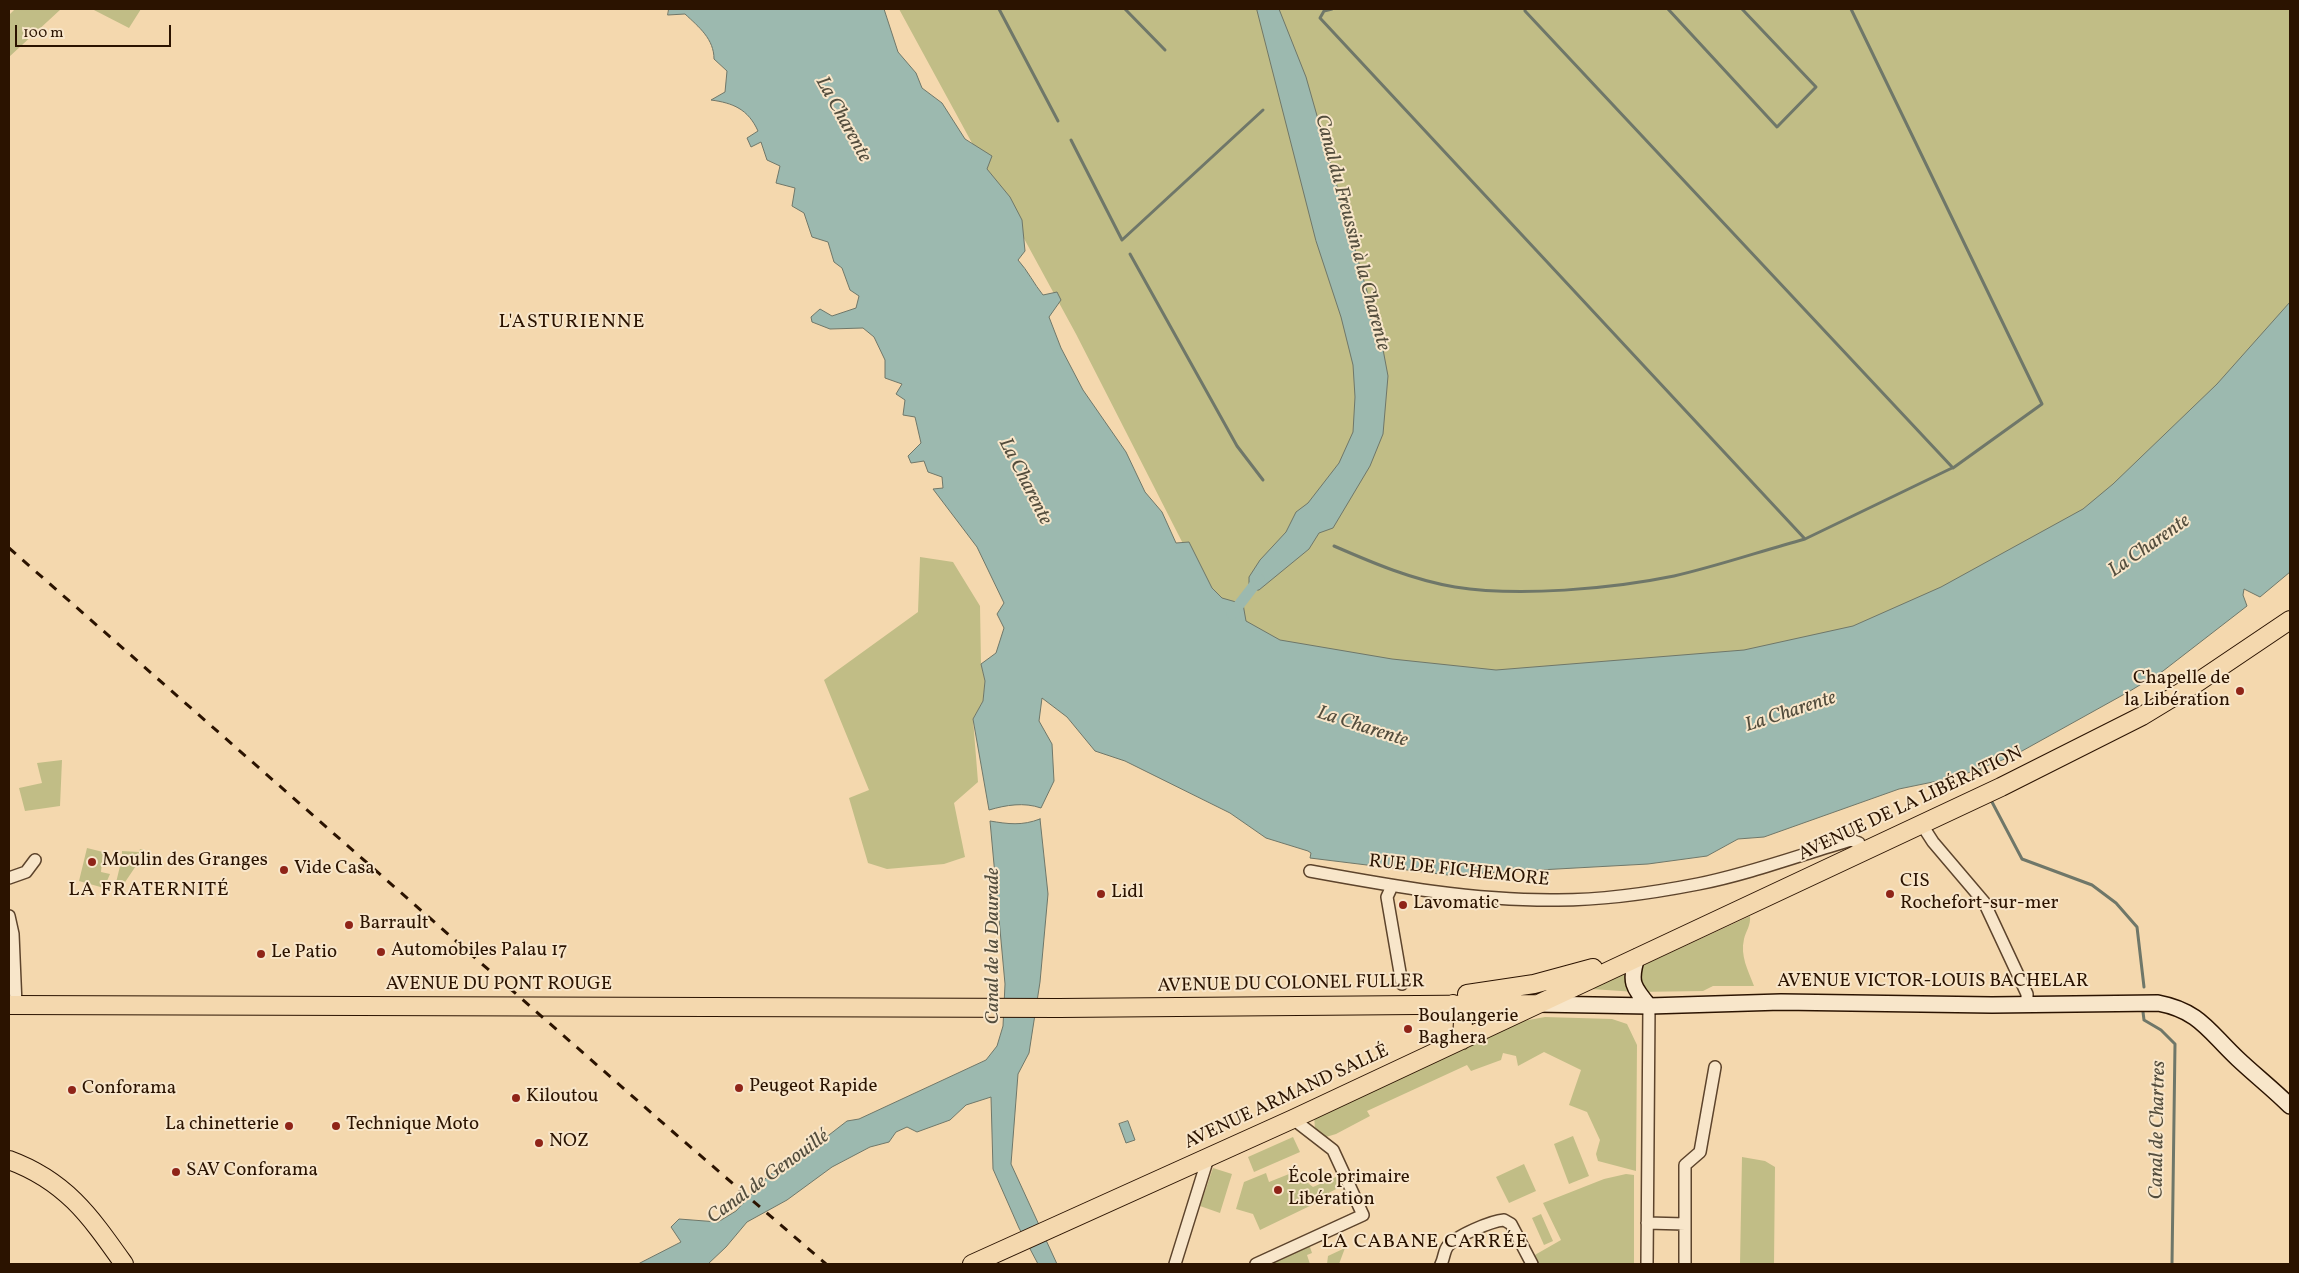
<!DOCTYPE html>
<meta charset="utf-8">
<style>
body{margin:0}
#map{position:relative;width:2299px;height:1273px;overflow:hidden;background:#f4d8ae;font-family:Vollkorn,serif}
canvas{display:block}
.frame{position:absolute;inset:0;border:10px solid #2b1300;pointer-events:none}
.scale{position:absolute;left:15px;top:25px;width:156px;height:22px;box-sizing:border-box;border:2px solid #2b1300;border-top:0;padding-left:6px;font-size:15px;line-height:18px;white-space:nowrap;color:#2b1300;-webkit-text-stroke:4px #f8e6ca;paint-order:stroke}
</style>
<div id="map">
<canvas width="2299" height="1273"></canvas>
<div class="frame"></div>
<div class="scale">100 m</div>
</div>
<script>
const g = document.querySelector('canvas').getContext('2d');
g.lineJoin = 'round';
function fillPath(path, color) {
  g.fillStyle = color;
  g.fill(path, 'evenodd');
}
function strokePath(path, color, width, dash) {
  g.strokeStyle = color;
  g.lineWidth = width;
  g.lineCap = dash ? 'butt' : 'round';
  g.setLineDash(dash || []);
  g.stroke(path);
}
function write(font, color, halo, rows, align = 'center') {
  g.font = font + ' Vollkorn,serif';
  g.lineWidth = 4;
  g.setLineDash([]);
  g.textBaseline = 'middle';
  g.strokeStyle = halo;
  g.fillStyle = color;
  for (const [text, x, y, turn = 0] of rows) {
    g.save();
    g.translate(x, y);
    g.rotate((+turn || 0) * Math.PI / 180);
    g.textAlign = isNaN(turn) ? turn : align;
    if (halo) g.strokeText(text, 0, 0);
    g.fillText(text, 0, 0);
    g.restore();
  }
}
const green = new Path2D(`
 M 15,9 L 61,9 L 9,57 L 9,15 Z
 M 92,9 L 141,9 L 129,28 Z
 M 899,9 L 2290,9 L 2290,341 L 2039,584 L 1493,713 L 1226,628 L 1076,334 Z
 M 920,557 L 953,562 L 980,606 L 981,664 L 985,681 L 983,701 L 973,719 L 978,782 L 954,803 L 965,857 L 944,864 L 887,869 L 868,863 L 849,798 L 869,790 L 824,680 L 918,612 Z
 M 62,760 L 60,806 L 25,811 L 19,788 L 42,783 L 37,763 Z
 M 87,848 L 103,852 L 101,872 L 110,874 L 104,888 L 79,881 Z
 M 140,849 L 144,850 L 142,857 L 119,891 L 114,891 L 120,866 L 129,866 L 130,855 L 122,854 L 122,851 L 139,852 Z
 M 1750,916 C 1751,925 1746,931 1744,939 C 1740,956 1748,970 1754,986 L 1713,986 L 1703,991 L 1636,992 L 1591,989 L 1634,967 L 1646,964 Z
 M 1545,1017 L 1612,1019 L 1627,1024 L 1637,1045 L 1636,1171 L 1598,1161 L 1596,1154 L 1600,1140 L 1587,1112 L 1569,1105 L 1581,1070 L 1544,1052 L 1518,1066 L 1516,1056 L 1503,1053 L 1501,1060 L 1471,1071 L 1467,1065 L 1367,1111 L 1370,1116 L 1336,1134 L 1326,1137 L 1315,1130 L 1314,1114 L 1523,1021 Z
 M 1573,1136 L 1589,1176 L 1569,1184 L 1554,1144 Z
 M 1293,1137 L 1300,1152 L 1254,1172 L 1248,1157 Z
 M 1742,1157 L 1765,1161 L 1775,1167 L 1774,1264 L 1740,1264 Z
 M 1524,1164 L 1536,1191 L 1509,1203 L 1496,1177 Z
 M 1213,1168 L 1232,1174 L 1220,1213 L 1200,1206 Z
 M 1294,1172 L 1313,1187 L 1336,1177 L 1340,1187 L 1315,1200 L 1316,1203 L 1260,1230 L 1253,1214 L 1236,1209 L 1244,1182 L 1266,1173 L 1269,1182 Z
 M 1626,1174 L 1634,1175 L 1634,1264 L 1537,1264 L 1533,1256 L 1561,1240 L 1543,1203 L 1604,1179 Z
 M 1541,1214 L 1553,1241 L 1544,1245 L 1532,1218 Z
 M 1309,1244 L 1312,1253 L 1307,1255 L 1310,1264 L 1264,1264 Z
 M 1345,1248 L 1339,1264 L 1327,1264 L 1328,1256 Z`);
const water = new Path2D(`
 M 669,9 L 884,9 L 898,52 L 916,73 L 922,88 L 942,103 L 965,139 L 992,156 L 987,169 L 1010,197 L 1022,220 L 1025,251 L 1018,260 C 1028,271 1034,284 1043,295 L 1057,292 L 1061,300 L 1049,317 L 1061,348 L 1083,390 L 1126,452 L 1145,492 L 1162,512 L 1176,543 L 1189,542 L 1212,588 L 1222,598 L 1243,604 L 1246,621 L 1280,640 L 1392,659 L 1496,670 L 1744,650 L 1853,626 L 1941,587 L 2083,509 L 2113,484 L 2217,384 L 2290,302 L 2290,572 L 2260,597 L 2244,589 L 2243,595 L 2247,606 L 2163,671 L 2130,691 L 2013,756 L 1957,777 L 1899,789 L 1764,837 L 1738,839 L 1707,856 L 1648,864 L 1448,875 L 1310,858 L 1311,853 L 1308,851 L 1266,838 L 1230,813 L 1125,761 L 1095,751 L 1067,717 L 1042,698 L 1039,721 L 1052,744 L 1054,781 L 1041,808 C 1024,802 1006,805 989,810 L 973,719 L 983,701 L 985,681 L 981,664 L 996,653 L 1004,628 L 997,614 L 1004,603 L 977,547 L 933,489 L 943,488 L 942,477 L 928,472 L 924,461 L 911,463 L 908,456 L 921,443 L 915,417 L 903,415 L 905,400 L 896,394 L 902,384 L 885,378 L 885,360 L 874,337 L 863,328 L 830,329 L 812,322 L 811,317 L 820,309 L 832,316 L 856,308 L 859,296 L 850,290 L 842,268 L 834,262 L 828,242 L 812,237 L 804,213 L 792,206 L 795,188 L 776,183 L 780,166 L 767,160 L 761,142 L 751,147 L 747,138 L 758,131 C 748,109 733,103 711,100 L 725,92 L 727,71 L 714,59 C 714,39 699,27 685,14 L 668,15 Z
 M 1257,9 L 1279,9 L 1306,77 L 1382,344 L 1388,376 L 1383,434 L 1370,466 L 1333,528 L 1319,533 L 1309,549 L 1259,590 L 1249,590 L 1249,577 L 1260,560 L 1286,532 L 1296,512 L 1308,503 L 1339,463 L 1353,432 L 1355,397 L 1353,365 L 1341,317 L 1316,241 Z
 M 1040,819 L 1048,894 L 1040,982 L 1029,1053 L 1018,1074 L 1011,1164 L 1057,1264 L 1038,1264 L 1019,1228 L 993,1169 L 991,1097 L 966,1105 L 950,1120 L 917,1132 L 907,1127 L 896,1132 L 889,1142 L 870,1147 L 832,1167 L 787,1200 L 747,1222 L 726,1247 L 708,1264 L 638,1264 L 681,1242 L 671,1227 L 679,1219 L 718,1222 L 736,1211 L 766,1178 L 795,1155 L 807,1152 L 847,1121 L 859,1119 L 986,1060 L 997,1046 L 1003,1026 L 1005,984 L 990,821 C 1008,824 1022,826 1040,819 Z
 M 1128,1121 L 1135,1140 L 1126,1143 L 1119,1124 Z`);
const stream = new Path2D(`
 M 999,9 L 1058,121
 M 1125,9 L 1165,50
 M 1332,9 L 1324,11 L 1320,18 L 1805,539 L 1952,468
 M 1525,9 L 1525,11 L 1953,468 L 2042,404 L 1851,9
 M 1668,9 L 1777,127 L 1816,87 L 1742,9
 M 1071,140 L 1122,240 L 1263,110
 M 1130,254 L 1237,446 L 1263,480
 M 1334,546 C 1373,563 1413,580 1455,587 C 1518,597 1611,589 1674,576 C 1718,566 1761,551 1805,539
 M 1978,765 L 1982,776
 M 1992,802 L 2022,859 L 2092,885 L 2116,903 L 2137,927 L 2144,987
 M 2143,1012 L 2144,1020 L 2161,1030 L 2175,1044 L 2172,1264`);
const canal = new Path2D(`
 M 1232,614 L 1259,579`);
const street = new Path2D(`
 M 1922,825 L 1933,842 L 1984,902 L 2027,994 L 2027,1004
 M 1310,871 C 1392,886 1475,901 1558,900 C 1604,900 1652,893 1698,884 C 1749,874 1800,855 1851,840 L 1859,843 L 1862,853
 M 9,878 L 26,872 L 35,860
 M 1392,886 L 1387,897 L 1402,984
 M 9,916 L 13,934 L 16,1005
 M 1647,1223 L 1685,1224
 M 1175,1264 L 1208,1158
 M 1256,1264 L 1363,1215 L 1333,1150 L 1293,1119
 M 1441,1264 C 1444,1259 1444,1250 1448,1246 C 1456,1236 1491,1221 1504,1220 L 1511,1224 L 1532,1264
 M 1647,1264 L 1649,1006
 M 1685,1264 L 1685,1165 L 1700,1152 L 1715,1067`);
const secondary = new Path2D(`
 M 1637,957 C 1629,982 1633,987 1649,1006
 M 1538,1004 L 1649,1006 L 1781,1002 L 1992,1005 L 2158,1003 C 2200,1011 2209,1032 2238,1059 C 2255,1075 2274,1090 2290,1106`);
const primary = new Path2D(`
 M 1467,994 L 1534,984 L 1593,968
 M 1453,1004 L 1463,1020 L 1462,1040
 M 9,1005 L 1059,1008 L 1537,1004
 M 9,1160 C 66,1181 90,1216 124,1264
 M 972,1264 L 1293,1119 L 2001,787 L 2142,716 L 2198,682 L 2290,620`);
const rail = new Path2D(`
 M 9,548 L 672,1131 L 826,1264`);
const markers = [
 [2240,691,5,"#8f2418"],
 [92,862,5,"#8f2418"],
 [284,870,5,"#8f2418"],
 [1101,894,5,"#8f2418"],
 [1890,894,5,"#8f2418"],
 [1403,905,5,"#8f2418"],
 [349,925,5,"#8f2418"],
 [381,952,5,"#8f2418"],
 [261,954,5,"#8f2418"],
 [1408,1029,5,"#8f2418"],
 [739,1088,5,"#8f2418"],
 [72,1090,5,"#8f2418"],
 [516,1098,5,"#8f2418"],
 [289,1126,5,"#8f2418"],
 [336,1126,5,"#8f2418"],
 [539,1143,5,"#8f2418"],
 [176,1172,5,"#8f2418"],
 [1278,1190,5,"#8f2418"]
];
const poiNames = [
 ["Chapelle de",2230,680,"right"],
 ["la Libération",2230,702,"right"],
 ["Moulin des Granges",102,862],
 ["Vide Casa",294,870],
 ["CIS",1900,883],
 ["Rochefort-sur-mer",1900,905],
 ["Lidl",1111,894],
 ["Lavomatic",1413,905],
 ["Barrault",359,925],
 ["Automobiles Palau 17",391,952],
 ["Le Patio",271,954],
 ["Boulangerie",1418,1018],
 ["Baghera",1418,1040],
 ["Peugeot Rapide",749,1088],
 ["Conforama",82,1090],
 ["Kiloutou",526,1098],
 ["La chinetterie",279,1126,"right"],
 ["Technique Moto",346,1126],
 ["NOZ",549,1143],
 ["SAV Conforama",186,1172],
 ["École primaire",1288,1179],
 ["Libération",1288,1201]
];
const streetNames = [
 ["AVENUE DE LA LIBÉRATION",1911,805,-25],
 ["RUE DE FICHEMORE",1459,872,6],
 ["AVENUE VICTOR-LOUIS BACHELAR",1933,983],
 ["AVENUE DU COLONEL FULLER",1291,985,-1],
 ["AVENUE DU PONT ROUGE",499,986],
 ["AVENUE ARMAND SALLÉ",1287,1098,-25]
];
const waterNames = [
 ["La Charente",842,120,61],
 ["Canal du Freussin à la Charente",1351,233,75],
 ["La Charente",1024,482,63],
 ["La Charente",2150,547,-35],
 ["La Charente",1791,713,-18],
 ["La Charente",1362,728,18],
 ["Canal de la Daurade",994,946,-90],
 ["Canal de Chartres",2159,1130,-89],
 ["Canal de Genouillé",769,1178,-36]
];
const neighbourhoodNames = [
 ["L'ASTURIENNE",572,323],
 ["LA FRATERNITÉ",149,891],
 ["LA CABANE CARRÉE",1425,1243]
];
fillPath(green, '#c1bd86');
fillPath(water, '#9cb9af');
strokePath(water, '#6f7769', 1);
strokePath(stream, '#6f7769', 3);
strokePath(canal, '#9cb9af', 11);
strokePath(street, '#5d442c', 14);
strokePath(secondary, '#2b1300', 18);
strokePath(primary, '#2b1300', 20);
strokePath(street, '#f8e6ca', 11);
strokePath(secondary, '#f8e6ca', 15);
strokePath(primary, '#f4d8ae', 18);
strokePath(rail, '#2b1300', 3, [9, 9]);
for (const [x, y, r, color] of markers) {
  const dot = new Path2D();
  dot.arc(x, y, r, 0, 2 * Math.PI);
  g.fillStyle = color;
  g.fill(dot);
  strokePath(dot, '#f8e6ca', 2);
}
write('19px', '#2b1300', '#f8e6ca', poiNames, 'left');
write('19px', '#2b1300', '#f8e6ca', streetNames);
write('italic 20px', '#534d3d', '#f8e6ca', waterNames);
g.letterSpacing = '1px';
write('20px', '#2b1300', '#f8e6ca', neighbourhoodNames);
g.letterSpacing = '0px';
</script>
